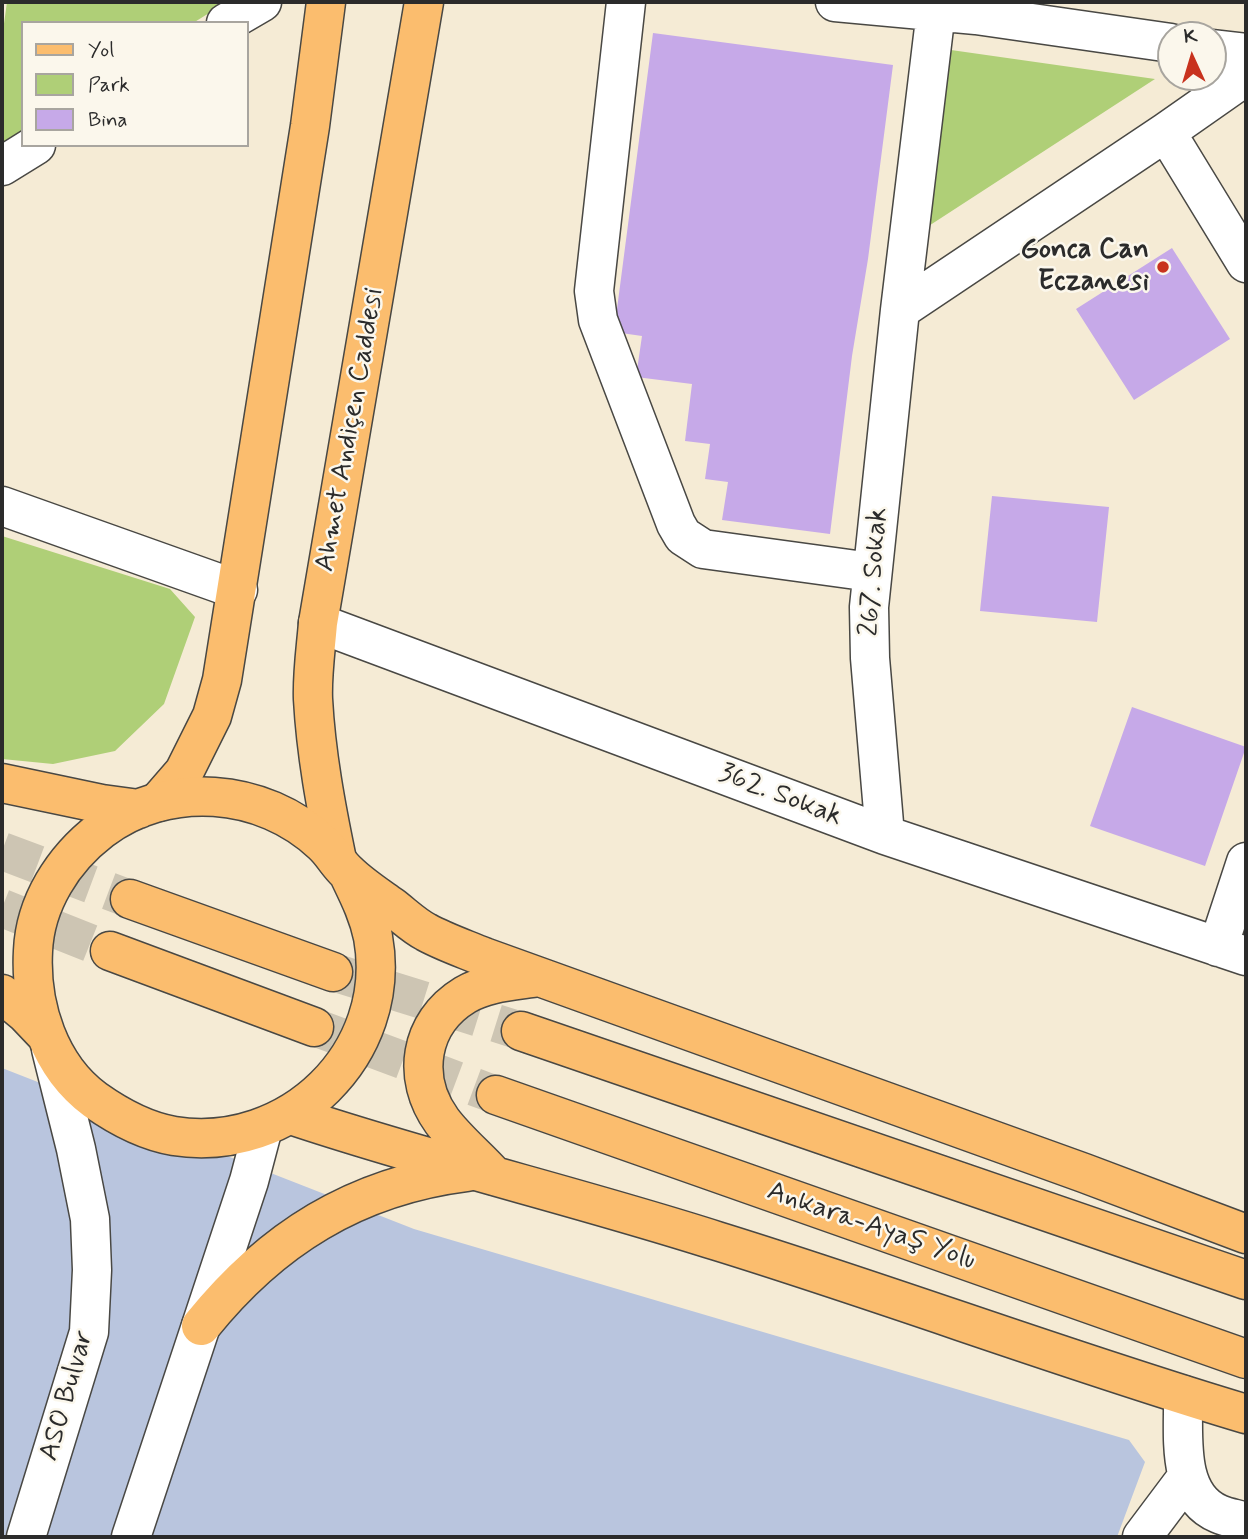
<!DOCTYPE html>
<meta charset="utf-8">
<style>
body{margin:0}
#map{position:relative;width:1248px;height:1539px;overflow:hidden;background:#f5ebd5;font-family:Mynerve,sans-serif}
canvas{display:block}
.frame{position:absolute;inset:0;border:4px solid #2b2b2b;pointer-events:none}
.legend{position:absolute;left:21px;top:21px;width:228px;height:126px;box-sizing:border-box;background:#fbf7ec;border:2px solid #a8a59f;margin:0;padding:9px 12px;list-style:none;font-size:21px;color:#2b2b2b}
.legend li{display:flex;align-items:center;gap:14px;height:35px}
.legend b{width:35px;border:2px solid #a8a59f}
.north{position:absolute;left:1157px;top:21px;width:70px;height:70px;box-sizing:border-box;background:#fbf7ec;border:2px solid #a8a59f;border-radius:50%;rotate:356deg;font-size:19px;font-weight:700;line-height:28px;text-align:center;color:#2b2b2b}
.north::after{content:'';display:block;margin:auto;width:24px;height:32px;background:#c8321e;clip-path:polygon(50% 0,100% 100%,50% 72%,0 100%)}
</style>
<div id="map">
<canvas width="1248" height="1539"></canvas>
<div class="frame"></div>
<ul class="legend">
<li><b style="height:9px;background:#fbbd6e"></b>Yol</li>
<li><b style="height:19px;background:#afcf77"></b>Park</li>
<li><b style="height:19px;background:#c6a9e8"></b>Bina</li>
</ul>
<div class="north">K</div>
</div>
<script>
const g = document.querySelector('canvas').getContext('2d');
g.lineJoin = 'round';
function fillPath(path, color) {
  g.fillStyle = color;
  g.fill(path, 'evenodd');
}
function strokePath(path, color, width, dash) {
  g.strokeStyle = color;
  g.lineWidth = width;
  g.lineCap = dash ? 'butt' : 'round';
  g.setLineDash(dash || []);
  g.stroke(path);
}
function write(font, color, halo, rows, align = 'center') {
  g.font = font + ' Mynerve,sans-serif';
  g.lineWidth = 5;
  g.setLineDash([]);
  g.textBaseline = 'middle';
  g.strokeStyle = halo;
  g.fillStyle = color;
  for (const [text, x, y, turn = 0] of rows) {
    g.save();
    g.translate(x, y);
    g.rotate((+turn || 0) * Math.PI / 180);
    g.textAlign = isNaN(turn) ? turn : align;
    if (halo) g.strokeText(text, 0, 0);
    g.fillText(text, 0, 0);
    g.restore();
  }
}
const industrial = new Path2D(`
 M 2,1068 L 414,1229 L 1129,1440 L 1145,1462 L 1117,1537 L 2,1537 Z`);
const green = new Path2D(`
 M 7,2 L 227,2 L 193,23 L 23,23 L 23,130 L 2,143 L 2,38 Z
 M 951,50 L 1155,79 L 921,231 Z
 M 2,536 L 170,589 L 195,617 L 164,704 L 115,751 L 53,764 L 2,759 Z`);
const building = new Path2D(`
 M 653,33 L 893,65 L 868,259 L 852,356 L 830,534 L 722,520 L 728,482 L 705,479 L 710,444 L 685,441 L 692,384 L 636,377 L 642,336 L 614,332 Z
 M 1172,248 L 1230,339 L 1134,400 L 1076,309 Z
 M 992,496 L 1109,507 L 1097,622 L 980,611 Z
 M 1132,707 L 1246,747 L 1205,866 L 1090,826 Z`);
const highwayTunnel = new Path2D(`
 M 2,851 L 130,899
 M 2,908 L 110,951
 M 333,972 L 521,1031
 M 314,1027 L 496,1095`);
const minor = new Path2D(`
 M 626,2 L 594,291 L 598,320 L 676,524 L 683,536 L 703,549 L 871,572
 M 835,2 L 976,15 L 1171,43
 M 226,23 L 262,2
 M 1213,49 L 1246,53
 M 1166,132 L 1246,263
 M 2,166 L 36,145
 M 900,310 L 1166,132 L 1246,76
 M 2,506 L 238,590
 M 318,623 L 885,835 L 1246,956
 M 885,835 L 870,658 L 869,607 L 900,310 L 936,11
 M 1218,947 L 1246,862
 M 1183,1395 C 1184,1433 1175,1496 1219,1514 C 1228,1518 1238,1519 1246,1522
 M 26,1537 L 89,1332 L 92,1270 L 90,1219 L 76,1149 L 51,1049
 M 131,1537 L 249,1181 L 263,1128
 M 1142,1537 L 1187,1477`);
const major = new Path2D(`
 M 158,802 L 184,772 L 212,716 L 222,680 L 310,126 L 326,2
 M 337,860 C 326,807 316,754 313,699 C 312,674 316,648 318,623 L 424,2`);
const highway = new Path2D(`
 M 2,783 L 102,804 L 139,809
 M 348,873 C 358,894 368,913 373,937 C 394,1054 289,1154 174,1136 C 145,1131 119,1117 95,1100 C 49,1066 30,1006 33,951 C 35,903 63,859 101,830 C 167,780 263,787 323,844 C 332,852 338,864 347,872 C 360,885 377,896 391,906 C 403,915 414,926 426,932 C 444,942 465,949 484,957 L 1084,1173 L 1246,1234
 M 130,899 L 333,972
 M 110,951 L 314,1027
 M 2,994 L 26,1014 L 46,1035
 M 521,1031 L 1246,1280
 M 496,1095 L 1246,1359
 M 291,1115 C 431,1162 576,1196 717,1241 C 895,1296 1068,1361 1246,1414
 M 494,1176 C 478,1158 457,1141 442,1121 C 411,1078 419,1023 465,995 C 487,982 514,981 539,977
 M 201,1326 C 271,1239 355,1186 467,1172`);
const markers = [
 [1163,267,7,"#c8321e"]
];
const poiNames = [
 ["Gonca Can",1149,251],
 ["Eczanesi",1149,283]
];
const streetNames = [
 ["Ahmet Andiçen Caddesi",351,430,-80],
 ["267. Sokak",875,572,-86],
 ["362. Sokak",780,796,21],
 ["Ankara-Ayaş Yolu",871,1227,19],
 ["ASO Bulvar",68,1396,-74]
];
fillPath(industrial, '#b9c5de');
fillPath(green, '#afcf77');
fillPath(building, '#c6a9e8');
strokePath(highwayTunnel, '#cdc5b3', 38, [38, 19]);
strokePath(minor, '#494844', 41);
strokePath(major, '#494844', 41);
strokePath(highway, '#494844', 41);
strokePath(minor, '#fff', 38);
strokePath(major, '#fbbd6e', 38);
strokePath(highway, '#fbbd6e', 38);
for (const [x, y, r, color] of markers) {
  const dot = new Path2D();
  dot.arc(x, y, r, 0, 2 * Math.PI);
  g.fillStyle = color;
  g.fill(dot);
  strokePath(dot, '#fbf7ec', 2.5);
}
write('bold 28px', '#2b2b2b', '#fbf7ec', poiNames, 'right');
write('28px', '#2b2b2b', '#fbf7ec', streetNames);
</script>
